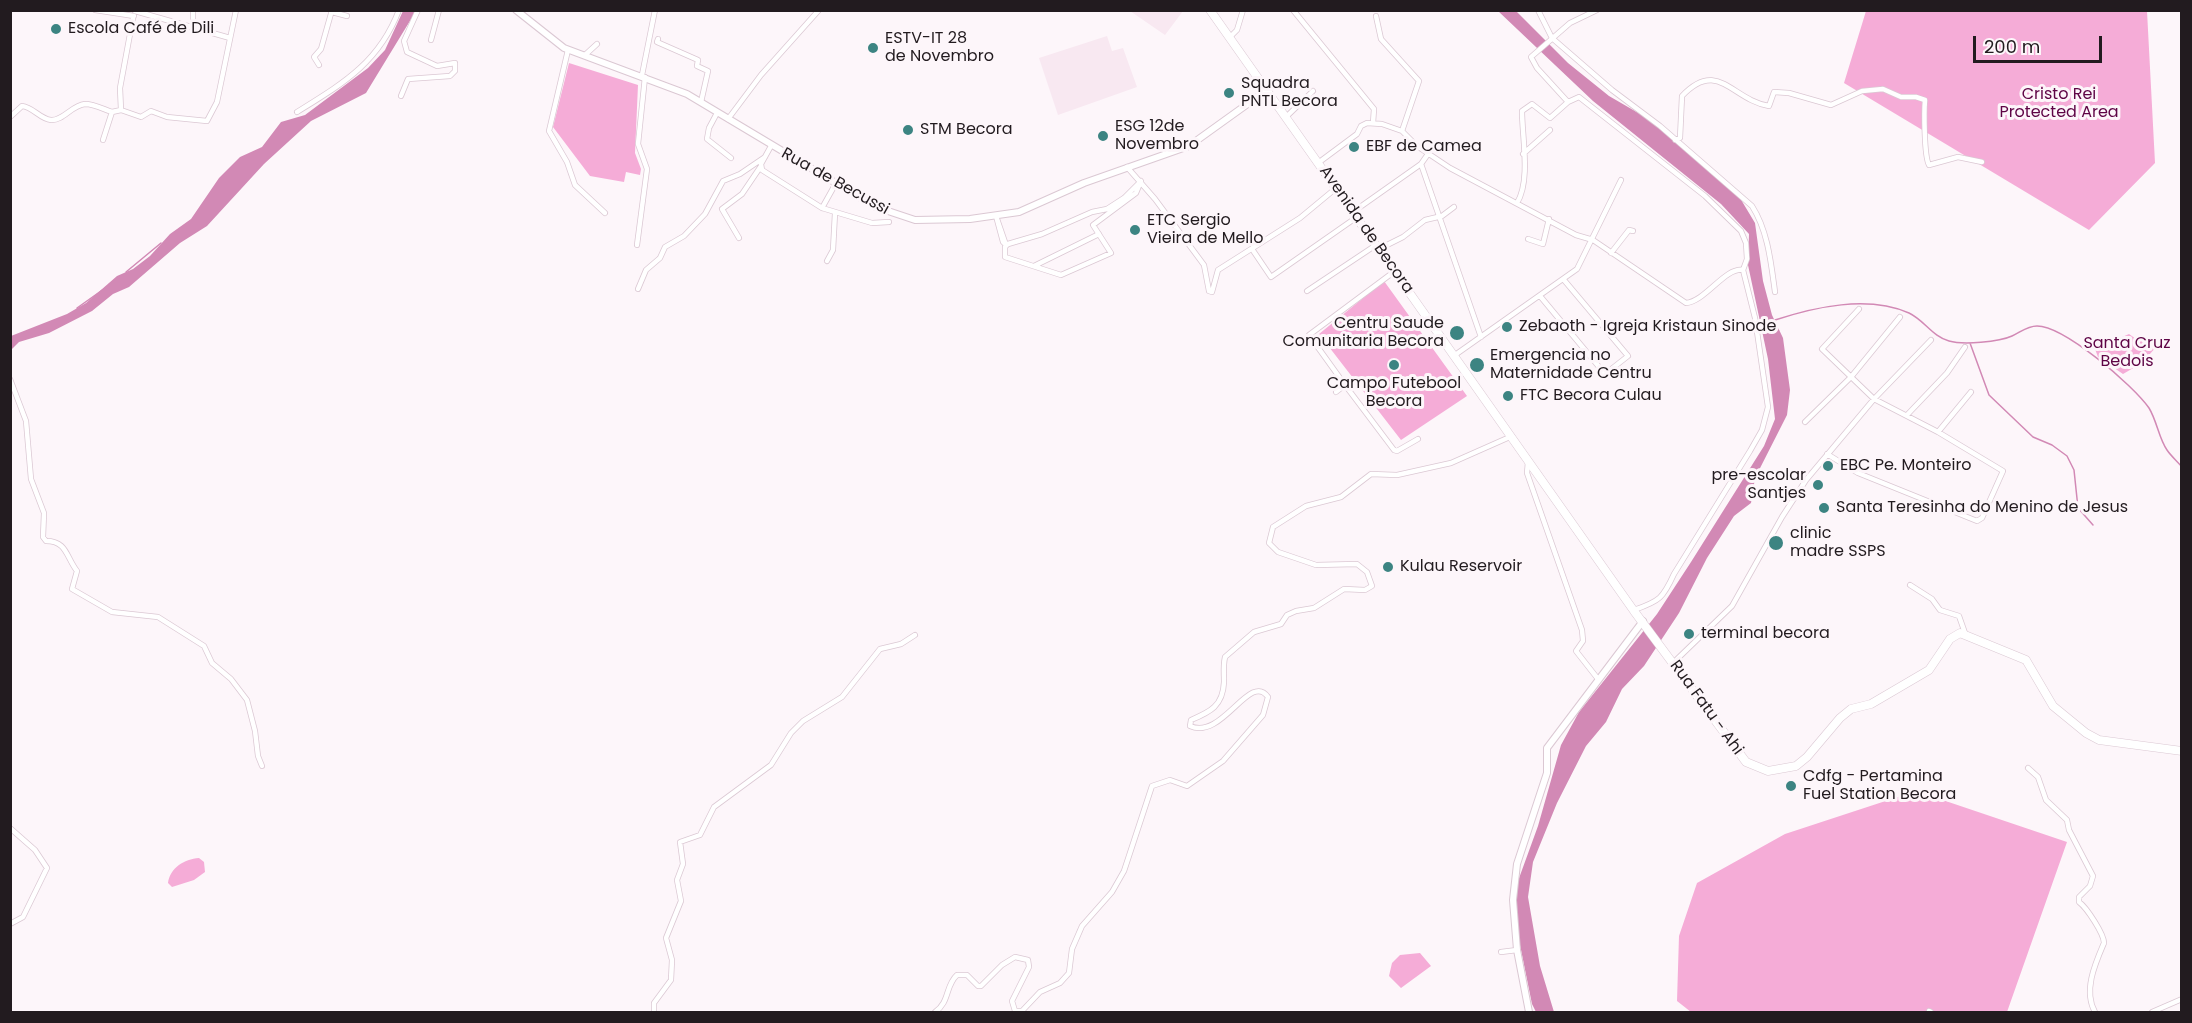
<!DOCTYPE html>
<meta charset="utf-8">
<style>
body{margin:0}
#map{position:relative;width:2192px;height:1023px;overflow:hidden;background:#fdf6fa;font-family:Poppins,sans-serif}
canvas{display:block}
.frame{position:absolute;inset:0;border:12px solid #221b1f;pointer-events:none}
.scale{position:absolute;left:1973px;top:36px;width:129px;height:27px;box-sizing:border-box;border:3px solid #221b1f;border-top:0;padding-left:8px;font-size:18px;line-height:21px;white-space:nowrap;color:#221b1f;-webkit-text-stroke:4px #fdf6fa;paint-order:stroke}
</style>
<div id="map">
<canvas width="2192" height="1023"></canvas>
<div class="frame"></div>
<div class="scale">200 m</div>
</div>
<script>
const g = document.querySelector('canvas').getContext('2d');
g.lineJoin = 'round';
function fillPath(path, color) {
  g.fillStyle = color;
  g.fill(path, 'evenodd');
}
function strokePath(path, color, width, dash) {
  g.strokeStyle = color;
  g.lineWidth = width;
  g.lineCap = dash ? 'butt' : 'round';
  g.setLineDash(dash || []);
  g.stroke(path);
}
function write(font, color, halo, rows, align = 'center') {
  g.font = font + ' Poppins,sans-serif';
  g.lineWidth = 6;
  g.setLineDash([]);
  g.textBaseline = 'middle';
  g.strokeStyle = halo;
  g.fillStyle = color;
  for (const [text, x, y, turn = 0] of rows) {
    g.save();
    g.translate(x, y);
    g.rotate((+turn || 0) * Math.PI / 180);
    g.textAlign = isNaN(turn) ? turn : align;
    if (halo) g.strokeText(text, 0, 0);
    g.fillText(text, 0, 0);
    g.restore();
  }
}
const built = new Path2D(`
 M 1130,11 L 1183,11 L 1165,35 Z
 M 1107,36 L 1112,51 L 1123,48 L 1137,87 L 1058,115 L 1039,58 Z`);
const green = new Path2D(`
 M 1866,11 L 2147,11 L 2155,163 L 2089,230 L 1844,83 Z
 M 569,63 L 638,85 L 635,153 L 641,169 L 640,175 L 626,172 L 624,182 L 590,176 L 553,127 Z
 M 1384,281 L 1467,396 L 1401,440 L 1319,334 Z
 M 2129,334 L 2139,341 L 2148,338 L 2157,346 L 2142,363 L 2123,374 L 2098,357 L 2095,349 Z
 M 1916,791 L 2067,842 L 2007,1012 L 1691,1012 L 1677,1001 L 1679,936 L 1697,883 L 1785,834 Z
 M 199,858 L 204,862 L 205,872 L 194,880 L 172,887 L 168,883 C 170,868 184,859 199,858 Z
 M 1420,953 L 1431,966 L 1401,988 L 1389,976 L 1392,963 L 1400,955 Z`);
const water = new Path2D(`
 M 403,11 L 416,11 L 366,93 L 311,121 L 264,164 L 207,226 L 180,243 L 129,287 L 113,294 L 92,311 L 49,333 L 19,342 L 11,350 L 11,336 L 67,314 L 86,303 L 117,276 L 133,269 L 150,256 L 170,234 L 191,219 L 219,178 L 240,157 L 262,147 L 281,122 L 305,115 L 368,68 L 385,50 Z
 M 1498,11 L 1516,11 L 1568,63 L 1609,96 L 1647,118 L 1740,198 L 1755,223 L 1763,281 L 1772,315 L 1783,338 L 1790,390 L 1787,415 L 1755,478 L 1751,503 L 1734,516 L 1707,558 L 1679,613 L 1644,666 L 1622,689 L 1606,722 L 1586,746 L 1557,803 L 1533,862 L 1528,897 L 1540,966 L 1554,1012 L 1536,1012 L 1532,1004 L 1520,945 L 1514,892 L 1538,826 L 1561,745 L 1579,712 L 1657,614 L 1691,562 L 1764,446 L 1775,419 L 1768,359 L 1748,265 L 1749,234 L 1721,204 L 1593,101 Z`);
const stream = new Path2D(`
 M 126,272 L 161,243
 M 77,308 L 108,286
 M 1775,320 C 1815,307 1867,295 1909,313 C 1924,320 1933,337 1949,341 C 1963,345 1999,342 2012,336 C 2021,332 2027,326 2037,326 C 2064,326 2133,385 2149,408 C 2157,421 2159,439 2167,450 C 2171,456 2177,461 2182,467
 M 1970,343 L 1989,395 L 2033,437 L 2052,445 L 2067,456 L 2074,470 L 2078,508 L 2093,525`);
const minor = new Path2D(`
 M 95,10 L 134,16
 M 193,10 L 193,28
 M 1293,10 L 1374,109 L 1373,123
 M 1538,10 L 1552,38 L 1612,90 L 1660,126 L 1752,206 C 1768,231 1771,263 1775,292
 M 135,11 L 230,38
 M 332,12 L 347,16
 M 1376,16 L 1381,39 L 1419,81 L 1402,131
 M 1230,37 L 1237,30 L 1243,10
 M 658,39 L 657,42 L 698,60 L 697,66 L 708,71 L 701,102
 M 431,40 L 439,10
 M 568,50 L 549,131 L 567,162 L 575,185 L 605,213
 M 585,55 L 597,44
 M 319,65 L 314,57 L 321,49 L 332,10
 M 642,75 L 655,10
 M 401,96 L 408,79 L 450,76 L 455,71 L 455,63 L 437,66 L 407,52 L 404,41 L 418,10
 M 1568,102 L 1537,68 L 1531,57 L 1570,23 L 1597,10
 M 121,110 L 141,117 L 151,111 L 167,117 L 207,121 L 217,102 L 236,10
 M 112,112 L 121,110 L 120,88 L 133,18
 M 297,112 C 342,84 379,63 399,10
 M 717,113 L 709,128 L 707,139 L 731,158
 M 10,117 L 22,106 C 33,107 40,119 51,120 C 63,121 72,105 85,104 C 94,104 103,109 112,112
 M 1286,117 L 1313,91
 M 728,119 L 761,75 L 819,10
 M 103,140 L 112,112
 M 1675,140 L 1680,138 L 1682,96 C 1718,58 1732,100 1769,106 L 1774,92 L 1789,93 L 1831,105 L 1862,91 L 1883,89 L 1901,97 L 1916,97 L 1925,100 C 1924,111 1924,156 1929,165 L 1958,157 L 1982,162
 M 771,146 L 761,164 L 762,170 L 822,208
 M 1523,154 L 1550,130
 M 1318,163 L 1357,134 L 1361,126 L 1367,123 L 1382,124 L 1402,131 L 1417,146 L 1450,168 L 1576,235 L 1593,240 L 1686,303 C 1706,301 1725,267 1743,270
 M 1421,164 L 1481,337
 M 1127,167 L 1155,199 L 1204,265 L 1209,291
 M 1141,181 L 1136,193 L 1093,225 L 1111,253 L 1061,275 L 1005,257 L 1005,247 L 1008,244 L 1042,234 L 1092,212 L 1107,209 L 1124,198 Z
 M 836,183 L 822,208 L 872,223 L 889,222
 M 1517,203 C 1531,180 1522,137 1522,111 L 1532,104 L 1550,118 L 1568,102 L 1579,97 L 1705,196 L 1741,231 L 1746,243 L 1747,259 L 1743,270 L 1755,318 L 1768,407 L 1762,430 L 1750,451 L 1674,574 C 1663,598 1660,601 1634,610
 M 1353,212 L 1421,164 L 1428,154
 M 739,238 L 722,209 L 742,194 L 761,166
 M 1528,239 L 1543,244 L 1549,219
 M 637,245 L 647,169 L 638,144 L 645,77
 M 1006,245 L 1003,242 L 996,216 L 1006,245
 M 1252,249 L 1271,277 L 1357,217
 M 1379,249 L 1403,237 L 1425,220 L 1442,216 L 1454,207
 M 1611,253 L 1629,230 L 1633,231
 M 827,261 L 833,250 L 835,213
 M 1034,266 L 1099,234
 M 638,289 L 646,270 L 660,258 L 665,247 L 684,236 L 705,214 L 723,181 L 740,174 L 765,157
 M 1209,291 L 1212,292 L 1218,270 L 1300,218 L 1335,189
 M 1307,291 L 1376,245
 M 1540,296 L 1605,374 L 1628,356 L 1564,280
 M 1859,309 L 1822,349 L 1874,399 L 1931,340
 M 1455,355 L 1577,269 L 1621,180
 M 10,379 L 26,421 L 31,479 L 44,513 L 43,537 L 46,541 C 67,541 66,557 77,571 L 72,589 L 112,612 L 158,617 L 204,646 L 212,663 L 231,679 L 247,700 L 255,731 L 258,756 L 262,766
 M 1345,385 L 1394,450 L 1397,451 L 1418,439
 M 1336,392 L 1345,385 L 1309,335 L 1395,271
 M 1907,415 L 1947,373 L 1965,347
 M 1805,422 L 1851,377 L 1900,317
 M 1938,432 L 1971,392
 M 1528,462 L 1527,473 L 1582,630 L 1583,641 L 1576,651 L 1598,679
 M 1910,585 L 1932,599 L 1940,610 L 1959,616 L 1965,633
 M 1673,663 L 1732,606 L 1782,517 L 1806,480 L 1874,399 L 1938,432 L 2003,471 L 1982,518 L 1977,521 L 1858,473 L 1827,454
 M 2028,768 L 2038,777 L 2046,800 L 2067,820 L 2069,830 L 2093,876 L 2090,886 L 2079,897 L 2079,902 C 2087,908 2104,934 2104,943 C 2095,964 2083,991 2095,1012
 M 10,828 L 35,850 L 47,868 L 23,917 L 10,924
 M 1501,952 L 1517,950
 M 1929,1011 L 1931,1012
 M 654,1012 L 654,1003 L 671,980 L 672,960 L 666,938 L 681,901 L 677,880 L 683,864 L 680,842 L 700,835 L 714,807 L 771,765 L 791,733 L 803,721 L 842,697 L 880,649 L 901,644 L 915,635
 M 935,1012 C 950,1002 945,986 957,975 L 967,975 L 978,986 L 981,986 L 1002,965 L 1015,957 L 1028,960 L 1029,967 L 1012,1001 L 1015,1011 L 1022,1011 L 1040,992 L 1060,983 L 1069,973 L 1072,949 L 1082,926 L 1112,892 L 1124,871 L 1152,786 L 1170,780 L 1187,786 L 1223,761 L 1263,715 L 1268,697 C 1250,671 1222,741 1190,726 L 1191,720 C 1210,712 1223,706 1224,682 C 1224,673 1223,666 1225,657 L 1254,632 L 1281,624 L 1287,615 L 1296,611 L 1314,608 L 1344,589 L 1365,590 L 1372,586 L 1367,572 L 1357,564 L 1316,565 L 1278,552 L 1269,543 L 1273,527 L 1306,506 L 1341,497 L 1371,474 L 1397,475 L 1451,463 L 1512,436
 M 2152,1012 L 2182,999`);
const tertiary = new Path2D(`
 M 516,10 L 564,48 L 687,94 L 876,207 L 915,220 L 970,219 L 1019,212 L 1084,183 L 1189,146 L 1267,90
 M 1529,1012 L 1517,950 L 1513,900 L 1517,864 L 1547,773 L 1547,748 L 1643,621`);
const primary = new Path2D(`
 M 1210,10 L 1634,611 L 1746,762 L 1768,771 L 1796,766 L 1807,757 L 1840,718 L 1851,709 L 1871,704 L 1929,670 L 1950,639 L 1960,633 L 2026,660 L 2053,706 L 2086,733 L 2099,740 L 2182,751`);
const markers = [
 [56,29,6,"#3c8482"],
 [873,48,6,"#3c8482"],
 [1229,93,6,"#3c8482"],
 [908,130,6,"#3c8482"],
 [1103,136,6,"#3c8482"],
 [1354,147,6,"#3c8482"],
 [1135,230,6,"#3c8482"],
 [1507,327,6,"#3c8482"],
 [1457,333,8,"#3c8482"],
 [1394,365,6,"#3c8482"],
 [1477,365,8,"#3c8482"],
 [1508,396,6,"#3c8482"],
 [1828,466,6,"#3c8482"],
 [1818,485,6,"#3c8482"],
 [1824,508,6,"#3c8482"],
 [1776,543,8,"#3c8482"],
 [1388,567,6,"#3c8482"],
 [1689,634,6,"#3c8482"],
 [1791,786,6,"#3c8482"]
];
const poiNames = [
 ["Escola Café de Dili",68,29],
 ["ESTV-IT 28",885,39],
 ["de Novembro",885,57],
 ["Squadra",1241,84],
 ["PNTL Becora",1241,102],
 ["ESG 12de",1115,127],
 ["Novembro",1115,145],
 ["STM Becora",920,130],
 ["EBF de Camea",1366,147],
 ["ETC Sergio",1147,221],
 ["Vieira de Mello",1147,239],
 ["Centru Saude",1444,324,"right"],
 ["Comunitaria Becora",1444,342,"right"],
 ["Zebaoth - Igreja Kristaun Sinode",1519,327],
 ["Emergencia no",1490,356],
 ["Maternidade Centru",1490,374],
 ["Campo Futebool",1394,384,"center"],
 ["Becora",1394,402,"center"],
 ["FTC Becora Culau",1520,396],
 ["EBC Pe. Monteiro",1840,466],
 ["pre-escolar",1806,476,"right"],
 ["Santjes",1806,494,"right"],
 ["Santa Teresinha do Menino de Jesus",1836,508],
 ["clinic",1790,534],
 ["madre SSPS",1790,552],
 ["Kulau Reservoir",1400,567],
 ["terminal becora",1701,634],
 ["Cdfg - Pertamina",1803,777],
 ["Fuel Station Becora",1803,795]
];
const parkNames = [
 ["Cristo Rei",2059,95],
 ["Protected Area",2059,113],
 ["Santa Cruz",2127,344],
 ["Bedois",2127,362]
];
const streetNames = [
 ["Rua de Becussi",835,182,29],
 ["Avenida de Becora",1366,230,55],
 ["Rua Fatu - Ahi",1706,708,54]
];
fillPath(built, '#f8e8f1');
fillPath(green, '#f5acd7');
fillPath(water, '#d289b5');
strokePath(stream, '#d289b5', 1.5);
strokePath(minor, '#dbc8d3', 6);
strokePath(tertiary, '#dbc8d3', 8);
strokePath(primary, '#dbc8d3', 9);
strokePath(minor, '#fff', 4.5);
strokePath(tertiary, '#fff', 6);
strokePath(primary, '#fff', 8);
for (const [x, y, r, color] of markers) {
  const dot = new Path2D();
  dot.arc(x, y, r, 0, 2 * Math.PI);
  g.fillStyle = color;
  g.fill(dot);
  strokePath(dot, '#fdf6fa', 2);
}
write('16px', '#221b1f', '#fdf6fa', poiNames, 'left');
write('16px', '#5e0445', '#fdf6fa', parkNames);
write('16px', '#221b1f', '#fdf6fa', streetNames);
</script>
